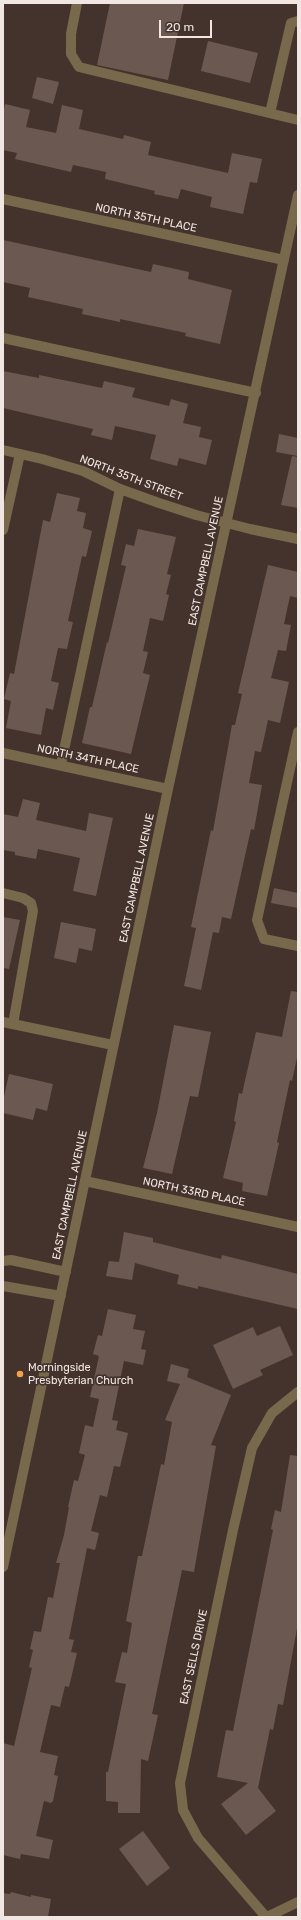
<!DOCTYPE html>
<style>
body{margin:0}
#map{position:relative;width:301px;height:1920px;overflow:hidden;background:#44332c;font-family:Rubik,sans-serif}
canvas{display:block}
.frame{position:absolute;inset:0;border:4px solid #f1e6e2;pointer-events:none}
.scale{position:absolute;left:159px;top:20px;width:53px;height:18px;box-sizing:border-box;border:2px solid #f1e6e2;border-top:0;padding-left:5px;font-size:12px;line-height:14px;white-space:nowrap;color:#f1e6e2;-webkit-text-stroke:3px #44332c;paint-order:stroke}
</style>
<div id="map">
<canvas width="301" height="1920"></canvas>
<div class="frame"></div>
<div class="scale">20 m</div>
</div>
<script>
const g = document.querySelector('canvas').getContext('2d');
g.lineJoin = 'round';
function fillPath(path, color) {
  g.fillStyle = color;
  g.fill(path, 'evenodd');
}
function strokePath(path, color, width, dash) {
  g.strokeStyle = color;
  g.lineWidth = width;
  g.lineCap = dash ? 'butt' : 'round';
  g.setLineDash(dash || []);
  g.stroke(path);
}
function write(font, color, halo, rows, align = 'center') {
  g.font = font + ' Rubik,sans-serif';
  g.lineWidth = 3.5;
  g.setLineDash([]);
  g.textBaseline = 'middle';
  g.strokeStyle = halo;
  g.fillStyle = color;
  for (const [text, x, y, turn = 0] of rows) {
    g.save();
    g.translate(x, y);
    g.rotate((+turn || 0) * Math.PI / 180);
    g.textAlign = isNaN(turn) ? turn : align;
    if (halo) g.strokeText(text, 0, 0);
    g.fillText(text, 0, 0);
    g.restore();
  }
}
const building = new Path2D(`
 M 110,3 L 184,3 L 168,80 L 97,65 Z
 M 208,41 L 258,53 L 250,83 L 201,71 Z
 M 37,77 L 59,82 L 53,104 L 32,98 Z
 M 5,104 L 30,110 L 26,127 L 56,133 L 62,105 L 83,110 L 79,129 L 123,139 L 124,135 L 151,142 L 148,155 L 228,173 L 232,153 L 262,159 L 257,183 L 250,182 L 243,214 L 210,207 L 212,197 L 181,189 L 178,199 L 154,194 L 155,191 L 105,179 L 106,172 L 73,165 L 71,172 L 15,159 L 17,153 L 3,150 L 3,114 Z
 M 3,240 L 151,272 L 153,264 L 189,272 L 188,279 L 232,290 L 220,344 L 185,336 L 186,333 L 120,319 L 120,322 L 82,314 L 83,309 L 28,297 L 30,288 L 3,282 Z
 M 3,371 L 39,378 L 39,375 L 102,388 L 104,381 L 135,388 L 132,397 L 169,406 L 171,399 L 188,404 L 183,423 L 201,427 L 199,437 L 212,440 L 206,465 L 179,458 L 177,466 L 150,459 L 156,435 L 115,426 L 112,440 L 91,435 L 93,429 L 3,408 Z
 M 279,434 L 298,438 L 298,456 L 276,452 Z
 M 292,456 L 298,457 L 298,508 L 281,505 Z
 M 57,493 L 80,498 L 77,511 L 86,513 L 83,528 L 92,531 L 86,557 L 82,556 L 68,621 L 73,622 L 67,649 L 58,648 L 51,681 L 59,683 L 53,710 L 46,708 L 41,735 L 6,728 L 11,701 L 4,699 L 10,673 L 14,674 L 43,520 L 50,522 Z
 M 138,529 L 176,537 L 167,574 L 171,575 L 166,594 L 169,595 L 163,621 L 150,618 L 143,651 L 148,652 L 143,673 L 150,675 L 131,754 L 82,743 L 90,707 L 92,707 L 107,642 L 108,643 L 126,566 L 121,565 L 126,544 L 134,546 Z
 M 268,565 L 298,572 L 298,598 L 290,596 L 284,624 L 291,625 L 286,651 L 278,650 L 271,678 L 289,682 L 280,723 L 268,720 L 261,752 L 255,751 L 249,783 L 262,785 L 254,830 L 251,829 L 231,919 L 222,917 L 219,933 L 213,932 L 201,990 L 184,986 L 196,928 L 191,927 L 211,830 L 213,831 L 232,725 L 235,725 L 242,694 L 238,693 Z
 M 23,799 L 40,803 L 36,820 L 86,831 L 89,813 L 113,818 L 96,896 L 73,891 L 80,858 L 38,849 L 36,859 L 15,855 L 15,852 L 3,850 L 3,814 L 18,817 Z
 M 274,888 L 298,893 L 298,908 L 271,903 Z
 M 3,917 L 20,920 L 9,969 L 3,968 Z
 M 61,922 L 96,929 L 92,951 L 79,948 L 76,963 L 54,958 Z
 M 291,991 L 298,992 L 298,1053 L 292,1081 L 290,1080 L 277,1142 L 279,1143 L 267,1196 L 242,1191 L 243,1183 L 223,1178 L 236,1122 L 234,1121 L 239,1093 L 242,1094 L 256,1032 L 282,1037 Z
 M 174,1025 L 211,1032 L 198,1097 L 190,1096 L 172,1174 L 143,1168 L 157,1113 Z
 M 9,1074 L 53,1084 L 47,1111 L 36,1108 L 33,1120 L 3,1113 L 3,1101 Z
 M 124,1232 L 153,1238 L 153,1242 L 221,1259 L 222,1255 L 298,1274 L 298,1309 L 198,1286 L 198,1289 L 177,1284 L 179,1275 L 135,1263 L 132,1280 L 106,1276 L 109,1261 L 119,1262 Z
 M 108,1309 L 136,1315 L 133,1329 L 145,1331 L 141,1349 L 146,1350 L 143,1365 L 124,1361 L 112,1420 L 118,1421 L 116,1430 L 128,1433 L 120,1467 L 114,1466 L 107,1497 L 100,1495 L 91,1531 L 99,1533 L 95,1550 L 87,1548 L 69,1639 L 74,1640 L 71,1652 L 77,1653 L 69,1687 L 65,1686 L 60,1707 L 51,1705 L 40,1752 L 58,1756 L 54,1775 L 58,1776 L 53,1801 L 51,1803 L 44,1801 L 36,1836 L 53,1840 L 49,1859 L 21,1854 L 20,1859 L 3,1855 L 3,1743 L 14,1746 L 32,1668 L 29,1667 L 33,1650 L 30,1649 L 34,1631 L 41,1632 L 48,1597 L 53,1598 L 60,1563 L 56,1563 L 64,1535 L 69,1507 L 68,1507 L 74,1480 L 78,1481 L 85,1455 L 79,1453 L 85,1425 L 93,1427 L 99,1399 L 90,1397 L 99,1356 L 93,1354 L 98,1335 L 102,1336 Z
 M 280,1326 L 293,1355 L 260,1370 L 263,1375 L 233,1389 L 213,1345 L 253,1327 L 257,1336 Z
 M 171,1364 L 189,1369 L 187,1377 L 231,1395 L 211,1445 L 216,1446 L 194,1572 L 182,1570 L 152,1714 L 158,1715 L 148,1761 L 141,1759 L 140,1813 L 118,1813 L 118,1802 L 106,1801 L 106,1772 L 108,1772 L 126,1684 L 115,1682 L 122,1652 L 127,1653 L 132,1623 L 126,1621 L 138,1556 L 142,1556 L 161,1464 L 164,1465 L 172,1422 L 165,1420 L 180,1384 L 167,1381 Z
 M 290,1455 L 298,1456 L 298,1623 L 283,1705 L 278,1704 L 273,1730 L 270,1729 L 258,1788 L 276,1811 L 246,1835 L 221,1804 L 248,1783 L 217,1777 L 226,1730 L 233,1731 L 273,1530 L 271,1529 L 275,1510 L 281,1512 Z
 M 143,1831 L 170,1868 L 147,1886 L 119,1849 Z
 M 11,1892 L 31,1897 L 31,1895 L 51,1899 L 48,1917 L 3,1917 L 3,1893 L 10,1894 Z`);
const minor = new Path2D(`
 M 77,3 L 71,34 L 71,54 L 79,67 L 298,120
 M 270,113 L 291,23 L 298,21
 M 3,199 L 284,260
 M 3,338 L 256,393
 M 3,450 L 42,459 L 83,471 L 120,489 L 159,503 L 196,515 L 250,529 L 298,539
 M 3,530 L 20,454
 M 298,732 L 257,920 L 264,939 L 298,946
 M 3,753 L 168,789
 M 61,764 L 120,489
 M 3,893 L 23,898 L 31,903 L 33,911 L 13,1024
 M 3,1022 L 113,1045
 M 85,1181 L 298,1227
 M 3,1261 L 11,1260 L 66,1272
 M 3,1286 L 61,1296
 M 3,1567 L 168,789 L 298,195
 M 266,1917 L 198,1838 L 183,1810 L 180,1783 L 233,1530 L 252,1448 L 272,1413 L 298,1392
 M 267,1917 L 298,1902`);
const markers = [
 [20,1374,4,"#f7a248"]
];
const streetNames = [
 ["NORTH 35TH PLACE",146,218,12],
 ["NORTH 35TH STREET",131,478,21],
 ["EAST CAMPBELL AVENUE",206,561,-78],
 ["NORTH 34TH PLACE",88,759,12],
 ["EAST CAMPBELL AVENUE",137,878,-78],
 ["NORTH 33RD PLACE",194,1192,12],
 ["EAST CAMPBELL AVENUE",70,1195,-78],
 ["EAST SELLS DRIVE",194,1657,-78]
];
const poiNames = [
 ["Morningside",28,1368],
 ["Presbyterian Church",28,1381]
];
fillPath(building, '#6b5851');
strokePath(minor, '#78694c', 10);
for (const [x, y, r, color] of markers) {
  const dot = new Path2D();
  dot.arc(x, y, r, 0, 2 * Math.PI);
  g.fillStyle = color;
  g.fill(dot);
  strokePath(dot, '#44332c', 1.5);
}
write('11px', '#f1e6e2', '#44332c', streetNames);
write('11px', '#f1e6e2', '#44332c', poiNames, 'left');
</script>
